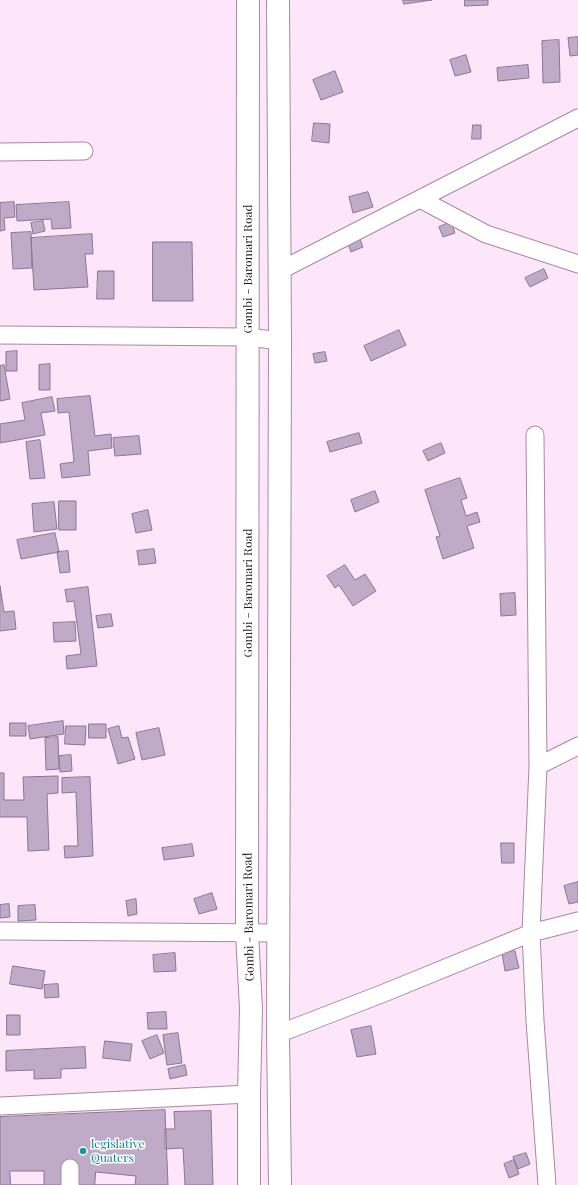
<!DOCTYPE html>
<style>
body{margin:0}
canvas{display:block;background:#fde5fa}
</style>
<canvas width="578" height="1185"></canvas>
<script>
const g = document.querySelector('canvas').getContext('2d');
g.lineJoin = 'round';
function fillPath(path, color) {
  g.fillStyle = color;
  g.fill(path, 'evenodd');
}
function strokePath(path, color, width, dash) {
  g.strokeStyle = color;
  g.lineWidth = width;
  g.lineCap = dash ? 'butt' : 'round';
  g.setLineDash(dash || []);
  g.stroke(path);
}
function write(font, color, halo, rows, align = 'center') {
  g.font = font + ' "Playfair Display",serif';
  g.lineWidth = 3;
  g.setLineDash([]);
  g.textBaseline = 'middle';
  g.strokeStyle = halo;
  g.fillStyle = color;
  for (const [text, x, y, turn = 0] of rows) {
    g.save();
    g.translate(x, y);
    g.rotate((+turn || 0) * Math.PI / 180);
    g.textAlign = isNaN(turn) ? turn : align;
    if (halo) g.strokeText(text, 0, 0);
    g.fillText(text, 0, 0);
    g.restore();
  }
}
const building = new Path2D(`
 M 403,0 L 432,0 L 404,4 Z
 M 465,0 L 488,0 L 488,5 L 465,6 Z
 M 578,37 L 578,55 L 570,56 L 568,38 Z
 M 559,40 L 560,82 L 543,83 L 542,41 Z
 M 466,55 L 471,72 L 455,76 L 450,60 Z
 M 528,65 L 529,78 L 498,81 L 497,68 Z
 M 335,71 L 343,92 L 321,100 L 313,80 Z
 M 314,123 L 330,124 L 329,143 L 312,141 Z
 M 473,125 L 481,125 L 481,139 L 472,139 Z
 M 368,192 L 373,207 L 353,213 L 349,197 Z
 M 14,202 L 15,217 L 4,218 L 5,230 L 0,231 L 0,203 Z
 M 69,202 L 71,228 L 52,229 L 51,219 L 17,221 L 16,205 Z
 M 43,221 L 45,231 L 33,234 L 31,223 Z
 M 451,222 L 455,233 L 443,237 L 439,227 Z
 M 31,232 L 32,268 L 13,269 L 11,233 Z
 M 92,234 L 93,254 L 85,254 L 88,287 L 34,290 L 31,238 Z
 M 359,237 L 363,247 L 351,252 L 347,241 Z
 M 153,242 L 192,242 L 193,301 L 153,301 Z
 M 544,269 L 548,278 L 530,287 L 525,278 Z
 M 98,271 L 114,271 L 114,299 L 97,299 Z
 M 399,330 L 406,345 L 371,361 L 364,346 Z
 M 17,351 L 17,371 L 6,371 L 6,352 Z
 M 325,352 L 327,361 L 315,363 L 313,354 Z
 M 50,364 L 50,390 L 39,390 L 39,365 Z
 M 4,365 L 10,399 L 0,401 L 0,366 Z
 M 90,396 L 95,436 L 111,434 L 112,448 L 88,451 L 90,475 L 62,478 L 60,464 L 74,462 L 69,412 L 58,413 L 57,399 Z
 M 52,397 L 55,411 L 41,413 L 45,435 L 0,443 L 0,424 L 25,420 L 22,403 Z
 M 359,433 L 362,443 L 330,452 L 327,442 Z
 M 139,436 L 141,454 L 115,456 L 113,438 Z
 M 40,440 L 45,478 L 30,479 L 26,442 Z
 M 441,443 L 445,453 L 428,461 L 423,451 Z
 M 460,478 L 467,498 L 461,500 L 466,516 L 477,512 L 480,522 L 467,526 L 474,548 L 443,559 L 436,537 L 440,536 L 425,490 Z
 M 375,491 L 379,502 L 355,512 L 351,500 Z
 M 59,501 L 76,501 L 76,530 L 59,530 Z
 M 54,502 L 57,529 L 34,532 L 32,504 Z
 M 148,510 L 152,530 L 136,533 L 132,514 Z
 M 55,533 L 59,552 L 21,559 L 17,540 Z
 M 154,549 L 156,563 L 139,565 L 137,551 Z
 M 68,551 L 70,572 L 60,573 L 57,552 Z
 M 345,565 L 355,580 L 365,574 L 376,591 L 353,606 L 339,585 L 335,588 L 327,576 Z
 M 0,586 L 4,612 L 14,611 L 16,629 L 0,631 Z
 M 88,587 L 97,666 L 67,669 L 66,656 L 81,654 L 74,601 L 67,602 L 65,590 Z
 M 515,593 L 516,615 L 501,616 L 500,594 Z
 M 111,614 L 113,626 L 98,628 L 96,616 Z
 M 75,622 L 76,641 L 54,642 L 53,623 Z
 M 63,721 L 64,734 L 30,739 L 28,726 Z
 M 10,723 L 26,723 L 26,736 L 10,736 Z
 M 89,724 L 106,724 L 106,738 L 89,738 Z
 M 66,726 L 86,726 L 85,745 L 65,744 Z
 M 119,726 L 122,738 L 128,737 L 135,759 L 118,764 L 108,729 Z
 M 159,728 L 165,755 L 142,760 L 136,733 Z
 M 58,737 L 59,769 L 46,770 L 45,738 Z
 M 71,755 L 72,771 L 60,772 L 59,756 Z
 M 0,773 L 4,773 L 4,800 L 24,800 L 23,777 L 58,776 L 58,793 L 47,794 L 49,850 L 28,851 L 27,817 L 0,817 Z
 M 90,777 L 93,856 L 65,858 L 64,846 L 78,846 L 76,792 L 62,793 L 62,778 Z
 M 501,843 L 514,843 L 514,863 L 502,863 Z
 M 192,844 L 194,856 L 164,860 L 162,848 Z
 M 578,882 L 578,902 L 569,904 L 564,886 Z
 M 212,893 L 217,909 L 199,914 L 194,899 Z
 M 136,899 L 137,914 L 128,916 L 126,901 Z
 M 9,904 L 10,917 L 0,918 L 0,905 Z
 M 35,905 L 36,920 L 18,921 L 18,906 Z
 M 515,951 L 519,968 L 505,971 L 502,953 Z
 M 175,953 L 176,971 L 154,972 L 153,955 Z
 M 13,966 L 45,971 L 42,989 L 10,984 Z
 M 58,984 L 59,997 L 45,998 L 44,985 Z
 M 166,1012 L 167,1029 L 148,1029 L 147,1013 Z
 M 7,1015 L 20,1015 L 20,1035 L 7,1035 Z
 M 371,1026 L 376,1054 L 357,1057 L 351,1030 Z
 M 178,1033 L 182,1063 L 167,1065 L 163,1035 Z
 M 157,1035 L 164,1053 L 150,1059 L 142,1041 Z
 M 105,1041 L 132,1044 L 130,1061 L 103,1058 Z
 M 85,1047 L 86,1068 L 61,1069 L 61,1078 L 34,1079 L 34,1070 L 6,1071 L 6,1051 Z
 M 185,1065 L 187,1075 L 170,1079 L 168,1069 Z
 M 165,1110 L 168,1185 L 0,1185 L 0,1117 Z
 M 211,1111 L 213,1185 L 185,1185 L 183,1148 L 165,1149 L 165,1129 L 175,1129 L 174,1112 Z
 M 526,1153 L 530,1164 L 518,1169 L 513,1157 Z
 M 514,1160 L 519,1174 L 509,1178 L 504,1164 Z
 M 10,1171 L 44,1171 L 44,1185 L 11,1185 Z
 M 96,1172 L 136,1176 L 135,1185 L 95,1185 Z`);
const street = new Path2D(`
 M 0,152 L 84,151
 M 420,199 L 486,234 L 578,264
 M 279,271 L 578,118
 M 0,335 L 248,337 L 280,341
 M 535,435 L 538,766 L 531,933 L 535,1021 L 547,1185
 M 538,766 L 578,746
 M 0,931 L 279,933
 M 278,1034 L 384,993 L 531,933 L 578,921
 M 0,1106 L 249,1094
 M 70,1168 L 70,1185`);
const primary = new Path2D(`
 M 248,0 L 247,933 L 251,1009 L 249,1094 L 249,1185
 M 278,0 L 280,341 L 278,1034 L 280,1185`);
const markers = [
 [83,1151,4,"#0f9aa8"]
];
const streetNames = [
 ["Gombi - Baromari Road",248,269,-90],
 ["Gombi - Baromari Road",248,593,-90],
 ["Gombi - Baromari Road",249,917,-91]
];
const cultureNames = [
 ["legislative",91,1144],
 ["Quaters",91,1158]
];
fillPath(building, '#bfaac7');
strokePath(building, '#8b7792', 1);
strokePath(street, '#a68aa2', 19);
strokePath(primary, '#a68aa2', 24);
strokePath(street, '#fff', 17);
strokePath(primary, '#fff', 22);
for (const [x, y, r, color] of markers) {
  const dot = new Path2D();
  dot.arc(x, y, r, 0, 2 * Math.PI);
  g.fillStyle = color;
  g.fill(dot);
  strokePath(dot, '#fff', 1.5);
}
write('12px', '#241a23', '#fff', streetNames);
write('12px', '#0d838f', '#fff', cultureNames, 'left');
</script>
